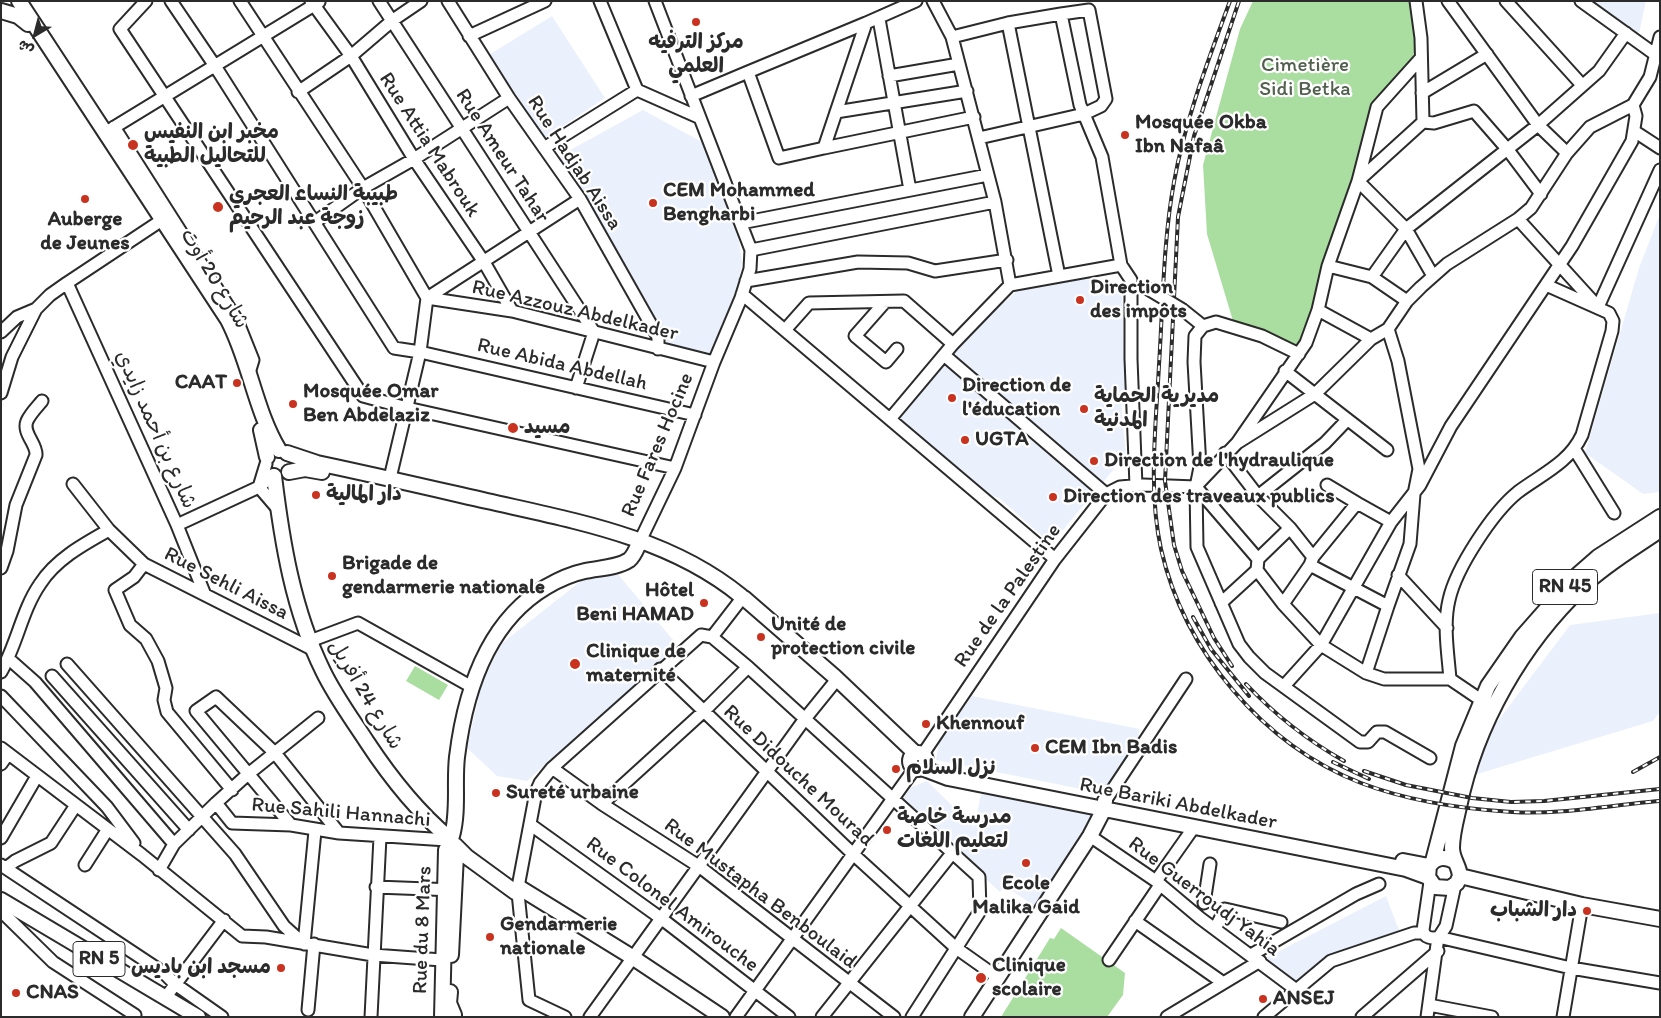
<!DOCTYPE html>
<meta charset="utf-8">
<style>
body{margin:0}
#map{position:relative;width:1661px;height:1018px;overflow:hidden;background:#fff;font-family:Itim,"Playpen Sans Arabic",sans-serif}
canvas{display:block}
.frame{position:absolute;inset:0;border:2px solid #2b2b2b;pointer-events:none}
.north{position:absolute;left:10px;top:10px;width:50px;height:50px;-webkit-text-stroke:4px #fff;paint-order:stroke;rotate:217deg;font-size:14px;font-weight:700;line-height:20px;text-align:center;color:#2b2b2b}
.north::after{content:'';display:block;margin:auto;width:18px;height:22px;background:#2b2b2b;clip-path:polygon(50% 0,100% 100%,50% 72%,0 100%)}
</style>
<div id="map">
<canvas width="1661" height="1018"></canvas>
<div class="frame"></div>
<div class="north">ش</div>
</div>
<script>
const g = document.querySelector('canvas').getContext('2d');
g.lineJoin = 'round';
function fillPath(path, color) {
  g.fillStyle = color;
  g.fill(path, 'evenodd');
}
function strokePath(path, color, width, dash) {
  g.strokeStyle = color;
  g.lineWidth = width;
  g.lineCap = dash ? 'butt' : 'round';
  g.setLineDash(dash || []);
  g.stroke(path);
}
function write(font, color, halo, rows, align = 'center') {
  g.font = font + ' Itim,"Playpen Sans Arabic",sans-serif';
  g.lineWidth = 4.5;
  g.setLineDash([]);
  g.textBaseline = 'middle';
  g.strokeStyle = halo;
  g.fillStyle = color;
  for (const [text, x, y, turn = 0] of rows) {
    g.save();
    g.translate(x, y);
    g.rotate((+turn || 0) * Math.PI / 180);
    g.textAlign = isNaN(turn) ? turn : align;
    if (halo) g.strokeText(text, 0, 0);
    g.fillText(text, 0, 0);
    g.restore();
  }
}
const built = new Path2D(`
 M 1588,1 L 1646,1 L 1639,34 Z
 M 552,16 L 605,98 L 542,140 L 487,56 Z
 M 643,110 L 702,142 L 739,241 L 742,262 L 738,287 L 707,360 L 673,353 L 558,166 L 561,155 Z
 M 1660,214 L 1660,492 L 1643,494 L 1585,453 L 1639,268 Z
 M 1093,276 L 1122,286 L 1125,396 L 1121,403 L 1126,455 L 1051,544 L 999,498 L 990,495 L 897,417 L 992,303 L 1005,302 L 1017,291 Z
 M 617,573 L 679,647 L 527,781 L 497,776 L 467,748 L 482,682 L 501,644 L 581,581 Z
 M 1660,613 L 1660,712 L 1653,721 L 1474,775 L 1485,738 L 1570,625 Z
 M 972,696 L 1140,729 L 1137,742 L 1106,789 L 1096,792 L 936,760 L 939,742 Z
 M 927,781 L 974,827 L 982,789 L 1089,812 L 1095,816 L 1036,907 L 1005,886 L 1000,892 L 899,801 L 912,787 Z
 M 1386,896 L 1397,925 L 1404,937 L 1331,961 L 1295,989 L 1260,961 Z`);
const green = new Path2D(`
 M 1253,1 L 1411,1 L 1416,43 L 1411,66 L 1376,102 L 1302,338 L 1295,348 L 1233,321 L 1207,234 L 1203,165 L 1240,29 Z
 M 415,666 L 448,685 L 439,700 L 406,681 Z
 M 1061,928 L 1125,973 L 1123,995 L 1107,1017 L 1001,1017 L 1050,938 L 1054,939 Z`);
const minor = new Path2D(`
 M 146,1 L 120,29 L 363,396 L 407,408 L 675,468
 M 171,1 L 215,66 L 394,348 L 420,352 L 695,415
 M 240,1 L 363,188 L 427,298
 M 311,1 L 351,56 L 414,159 L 484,262 L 512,311
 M 379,1 L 594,332 L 576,388
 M 448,1 L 509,98 L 580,199 L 658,337 L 658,349
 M 600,1 L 637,90
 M 1448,1 L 1538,125 L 1567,153
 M 1506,1 L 1582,85
 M 1581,1 L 1656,55
 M 879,19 L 910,190
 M 1008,23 L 1059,276
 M 469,36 L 545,1
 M 952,37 L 1008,23 L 1061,14 L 1080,105 L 1084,114 L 1101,106 L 1106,99 L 1089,10 L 1061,14
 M 748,72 L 866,23
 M 889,76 L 959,64
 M 298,92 L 351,56 L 393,20 L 421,1
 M 1422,93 L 1487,54
 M 691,96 L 748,72 L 779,158 L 824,148 L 866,23 L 916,1
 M 836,112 L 967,91
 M 1423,122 L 1434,123 L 1474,111 L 1508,150 L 1541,194
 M 114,127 L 237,320 L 253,360 L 249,373
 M 108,131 L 319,2
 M 1634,131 L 1660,148
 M 979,138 L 1084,114 L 1102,157 L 1121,265
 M 544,148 L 637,90 L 698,117
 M 824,148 L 974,117
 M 1358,181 L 1423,122 L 1421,38 L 1416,1
 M 1358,181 L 1406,229 L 1433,276
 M 1518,219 L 1598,307 L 1660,170
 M 315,222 L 363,188 L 414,159 L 509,98
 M 741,223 L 988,175
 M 751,250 L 995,202
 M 1328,266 L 1372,277 L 1407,301
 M 1372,277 L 1406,229 L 1538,125 L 1599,71 L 1626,33
 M 746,281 L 858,262 L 908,263 L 935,271 L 1007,260
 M 67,283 L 177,525 L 205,595
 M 1010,285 L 1121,265 L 1131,280 L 1131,359 L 1136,486
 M 742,294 L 1055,559
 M 427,298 L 512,311 L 714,362
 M 427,298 L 580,199
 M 885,302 L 855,336 L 886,362 L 897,349
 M 1183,310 L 1203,326
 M 1318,310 L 1371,339
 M 785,330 L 809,303 L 904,301 L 953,344
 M 1,332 L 17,317 L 36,309
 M 1299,354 L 1262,336 L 1216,322 L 1203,326 L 1195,336 L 1194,362 L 1200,467 L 1196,487 L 1197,547 L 1239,644 L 1249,657 L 1265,673 L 1360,742 L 1368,742 L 1377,732 L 1385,732 L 1430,758
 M 944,355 L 1106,494
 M 1285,371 L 1387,450
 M 1,393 L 12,357 L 36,309 L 50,295 L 67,283 L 168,216
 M 890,419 L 953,344 L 1010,285 L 995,202 L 952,37 L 933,1
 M 1237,443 L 1315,394 L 1371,339 L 1388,329 L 1407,301 L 1421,287 L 1447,264 L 1518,219 L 1531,208 L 1567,153 L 1590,127 L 1633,105 L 1650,77 L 1660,37
 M 1575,450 L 1614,513
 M 1225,453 L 1258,496 L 1290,528 L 1313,557
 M 390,478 L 420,352 L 427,298
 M 73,484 L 109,530 L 144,564 L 314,650
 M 1197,485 L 1237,443 L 1306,343 L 1318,310 L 1328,266 L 1358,181 L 1377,107 L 1421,58
 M 1327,485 L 1357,503
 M 259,487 L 277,508
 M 259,487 L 266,464
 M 1258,496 L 1325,443 L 1347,420
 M 177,525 L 259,487 L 273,475
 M 640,541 L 675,468 L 714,362 L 741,298 L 750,269 L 751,250 L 655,1
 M 1258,559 L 1290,528
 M 144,564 L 134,577 L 115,590 L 130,625 L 146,639 L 158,661 L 166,688 L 164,700 L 167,712 L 232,790
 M 1,568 L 7,551 L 16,505 L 36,455 C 37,444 22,433 27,421 C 30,414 37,407 42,401
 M 1398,575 L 1447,628
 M 1221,603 L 1257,570
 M 1283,604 L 1310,565 L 1313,557 L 1357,503 L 1391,522
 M 1388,606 L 1410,544 L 1414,494 L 1419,469 L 1398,361 L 1388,329
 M 712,637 L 748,667 L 979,877 L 980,911 L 912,1017
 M 310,641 L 358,623 L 472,687
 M 9,659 L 35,682 L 174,844
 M 67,664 L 235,854 L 284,926 L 304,944
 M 660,669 L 853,854 L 956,948 L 997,977
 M 1,672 C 17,644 22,610 40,584 C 56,559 84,544 109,530
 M 1366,673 L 1384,679 L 1450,679 L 1481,700
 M 52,676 L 189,830
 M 1450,679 C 1448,654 1443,625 1449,600 C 1456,568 1493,512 1518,492 C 1542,474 1569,463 1582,435 L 1612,331 L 1613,321 L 1609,313 L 1546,285
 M 1284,686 L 1321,645 L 1391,522 L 1420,485 L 1451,426 L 1572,246 L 1632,141 L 1636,116 L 1633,105
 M 1,696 L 107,807 L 134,843
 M 318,718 L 247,775 L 216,803 L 232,823 L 291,825 L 339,833 L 447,840
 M 1,748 L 142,855 L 242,936 L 266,937 L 373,955 L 442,960
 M 923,754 L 1055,559 L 1106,494 L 1120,487 L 1143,485 L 1196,487 L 1258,559 L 1257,570 L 1283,604 L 1321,645 L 1366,673 L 1388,606 L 1310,565
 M 1,764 L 8,754
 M 552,768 L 602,804 L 700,867 L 894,1017
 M 1105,801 L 1186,679
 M 602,804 L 703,712 L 748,667
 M 291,825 L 196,711 L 216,697 L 275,753 L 339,833
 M 531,825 L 662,919 L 789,1017
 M 1090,836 L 1156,881 L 1200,918 L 1295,989
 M 1,838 L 37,776
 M 1,865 L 164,973 L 175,984 L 222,1017
 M 85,865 L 108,829
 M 6,868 L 15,861 L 51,843 L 76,805
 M 159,870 L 174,844 L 216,803
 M 1156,881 L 1194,827
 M 1430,882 L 1423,930 C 1424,938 1432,939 1439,937 L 1446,926 L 1455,885
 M 376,887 L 454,890
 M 518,887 L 536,792 L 540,783 L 552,768 L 701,635 L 712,637 L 739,602
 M 518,893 L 529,1000 L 565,1017
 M 1204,903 L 1210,864
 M 1,911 L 53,962 L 135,1015
 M 1135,921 L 1222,982
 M 1215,929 L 1225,909 L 1281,922
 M 304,944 L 315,831
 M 1251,955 L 1356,894 L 1379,884
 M 1109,960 L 1160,885
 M 165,998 L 224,920
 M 1429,1005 L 1492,1017
 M 308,1010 L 314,944
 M 371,1017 L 380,837
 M 590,1017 L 804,720 L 834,683
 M 736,1017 L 915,768
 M 822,1017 L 953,852
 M 1167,1017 L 1260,961
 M 1264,1017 L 1331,961 L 1414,933 L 1423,933
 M 1362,1017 L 1438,951
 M 1427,1017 L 1438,937 L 1571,968 L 1660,983
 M 1563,1017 L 1582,905`);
const major = new Path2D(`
 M 19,1 L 228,320 C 250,362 255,410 279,450
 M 1,11 L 18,16 L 28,24
 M 261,430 L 267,457
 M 287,453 L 317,463 C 374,475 430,488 487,501 C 575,521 669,537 741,596
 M 289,472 L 305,469 L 322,472
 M 274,476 C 282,542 293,610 323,671 C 335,696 352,719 367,742 C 390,777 417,811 449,838
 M 744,598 L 835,677 L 915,753
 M910 761a8 8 0 1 1 16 0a8 8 0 1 1-16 0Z
 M 922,768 L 948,778 L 1406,869 L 1428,877
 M 452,836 C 459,810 454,783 457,757 C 465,692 487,622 546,587 C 558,580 571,574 585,571 C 598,568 617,568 629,560 C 635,555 637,547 640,541
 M 455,845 L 467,857 L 515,892
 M 1403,861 L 1429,866
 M 1433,861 L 1463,746 L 1488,686 L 1522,637 L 1574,578 L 1598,557 L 1660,517
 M 1454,861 C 1444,856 1436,857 1429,866 L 1428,877 L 1435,887 L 1450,888 L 1457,883 L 1460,876 C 1459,865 1452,859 1452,848 C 1452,834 1456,820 1459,807 C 1476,724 1522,644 1583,586 C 1606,564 1634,548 1660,530
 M 1460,876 L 1582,905 L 1660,919
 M 520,888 L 632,957 L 722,1017
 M 1,900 L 198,1017
 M 451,955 L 456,855 L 453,846
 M 450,992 L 449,1003 L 454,1015
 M 442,1017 L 446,850 L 449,845
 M 972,1017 L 1090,836 L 1104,809 L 1105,801`);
const rail = new Path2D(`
 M 1230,1 C 1208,61 1185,120 1174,182 C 1163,242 1163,305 1159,365 C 1156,425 1148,490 1161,549 C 1184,651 1263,745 1361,783 C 1408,801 1463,809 1512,812 C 1561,815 1611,805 1660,801
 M 1193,617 L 1211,649 L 1249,696
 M 1232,666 L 1214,638 L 1182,571 L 1174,545 L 1165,481 L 1178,217 L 1194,136 L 1239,1
 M 1246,684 C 1275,715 1307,740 1344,761
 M 1333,762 L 1369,779
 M 1364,771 L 1406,785 L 1472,798 L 1511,802 L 1544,801 L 1660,789
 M 1633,772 L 1660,757`);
const minorBridge = new Path2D(`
 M 1143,286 L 1183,310`);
const markers = [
 [696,22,5,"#c8321e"],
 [1125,135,5,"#c8321e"],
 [133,145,6,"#c8321e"],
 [85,199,5,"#c8321e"],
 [653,203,5,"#c8321e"],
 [218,207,6,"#c8321e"],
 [1080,300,5,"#c8321e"],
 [237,383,5,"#c8321e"],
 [952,398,5,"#c8321e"],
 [293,404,5,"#c8321e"],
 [1084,409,5,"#c8321e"],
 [513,428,6,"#c8321e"],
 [965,440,5,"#c8321e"],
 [1094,461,5,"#c8321e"],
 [316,495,5,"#c8321e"],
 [1053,497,5,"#c8321e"],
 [332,576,5,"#c8321e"],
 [704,603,5,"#c8321e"],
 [761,637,5,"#c8321e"],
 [575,664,6,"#c8321e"],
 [926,724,5,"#c8321e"],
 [1035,748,5,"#c8321e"],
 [896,769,5,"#c8321e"],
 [496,793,5,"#c8321e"],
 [887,830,5,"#c8321e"],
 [1026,863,5,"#c8321e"],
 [1587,911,5,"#c8321e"],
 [490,937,5,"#c8321e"],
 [281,968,5,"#c8321e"],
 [981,978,6,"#c8321e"],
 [16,993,5,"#c8321e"],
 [1263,999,5,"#c8321e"]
];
const shields = [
 [1565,587,65],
 [99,959,52]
];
const shieldNames = [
 ["RN 45",1565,587],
 ["RN 5",99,959]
];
const poiNames = [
 ["مركز الترفيه",696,43,"center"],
 ["العلمي",696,67,"center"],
 ["Mosquée Okba",1135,123],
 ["Ibn Nafaâ",1135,147],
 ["مخبر ابن النفيس",144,133],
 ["للتحاليل الطبية",144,157],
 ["CEM Mohammed",663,191],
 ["Bengharbi",663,215],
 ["طبيبة النساء العجري",229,195],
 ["زوجة عبد الرحيم",229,219],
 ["Auberge",85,220,"center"],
 ["de Jeunes",85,244,"center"],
 ["Direction",1090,288],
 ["des impôts",1090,312],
 ["CAAT",227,383,"right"],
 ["Direction de",962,386],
 ["l'éducation",962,410],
 ["Mosquée Omar",303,392],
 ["Ben Abdelaziz",303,416],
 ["مديرية الحماية",1094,397],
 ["المدنية",1094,421],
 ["مسيد",524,428],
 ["UGTA",975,440],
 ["Direction de l'hydraulique",1104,461],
 ["دار المالية",326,495],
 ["Direction des traveaux publics",1063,497],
 ["Brigade de",342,564],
 ["gendarmerie nationale",342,588],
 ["Hôtel",694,591,"right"],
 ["Beni HAMAD",694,615,"right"],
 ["Unité de",771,625],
 ["protection civile",771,649],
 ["Clinique de",586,652],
 ["maternité",586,676],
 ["Khennouf",936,724],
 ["CEM Ibn Badis",1045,748],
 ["نزل السلام",906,769],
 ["Sureté urbaine",506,793],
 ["مدرسة خاصة",897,818],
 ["لتعليم اللغات",897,842],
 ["Ecole",1026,884,"center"],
 ["Malika Gaid",1026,908,"center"],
 ["دار الشباب",1577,911,"right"],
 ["Gendarmerie",500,925],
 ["nationale",500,949],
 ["Clinique",992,966],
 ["scolaire",992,990],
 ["مسجد ابن باديس",271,968,"right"],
 ["CNAS",26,993],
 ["ANSEJ",1273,999]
];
const parkNames = [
 ["Cimetière",1305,66],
 ["Sidi Betka",1305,90]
];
const streetNames = [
 ["Rue Attia Mabrouk",429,145,57],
 ["Rue Ameur Tahar",502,156,57],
 ["Rue Hadjab Aissa",574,163,57],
 ["شارع 20 أوت",214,279,59],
 ["Rue Azzouz Abdelkader",575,311,13],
 ["Rue Abida Abdellah",562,365,13],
 ["شارع بن أحمد زايدي",155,430,66],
 ["Rue Fares Hocine",658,445,-67],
 ["Rue Sehli Aissa",226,584,27],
 ["Rue de la Palestine",1008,596,-55],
 ["شارع 24 أفريل",365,695,59],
 ["Rue Didouche Mourad",798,776,43],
 ["Rue Bariki Abdelkader",1178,804,11],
 ["Rue Sahili Hannachi",341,813,5],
 ["Rue Mustapha Benboulaid",760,894,37],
 ["Rue Guerroudj Yahia",1204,897,37],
 ["Rue Colonel Amirouche",672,905,37],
 ["Rue du 8 Mars",423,930,-88]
];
fillPath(built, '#ebf1fc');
fillPath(green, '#aadea0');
strokePath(minor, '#2b2b2b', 15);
strokePath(major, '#2b2b2b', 18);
strokePath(minor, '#fff', 11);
strokePath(major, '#fff', 14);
strokePath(rail, '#2b2b2b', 4);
strokePath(rail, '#fff', 2, [5.5]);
strokePath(minorBridge, '#2b2b2b', 15, []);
strokePath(minorBridge, '#fff', 11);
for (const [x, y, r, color] of markers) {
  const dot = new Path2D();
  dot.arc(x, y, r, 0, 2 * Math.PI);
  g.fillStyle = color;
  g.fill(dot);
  strokePath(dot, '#fff', 2);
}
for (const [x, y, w] of shields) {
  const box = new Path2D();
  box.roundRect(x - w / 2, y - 17.5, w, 35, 4);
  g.fillStyle = '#fff';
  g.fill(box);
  strokePath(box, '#2b2b2b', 1);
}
write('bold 20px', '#2b2b2b', null, shieldNames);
write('bold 21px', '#2b2b2b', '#fff', poiNames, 'left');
write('21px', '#51614e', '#fff', parkNames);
write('21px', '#2b2b2b', '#fff', streetNames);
</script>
